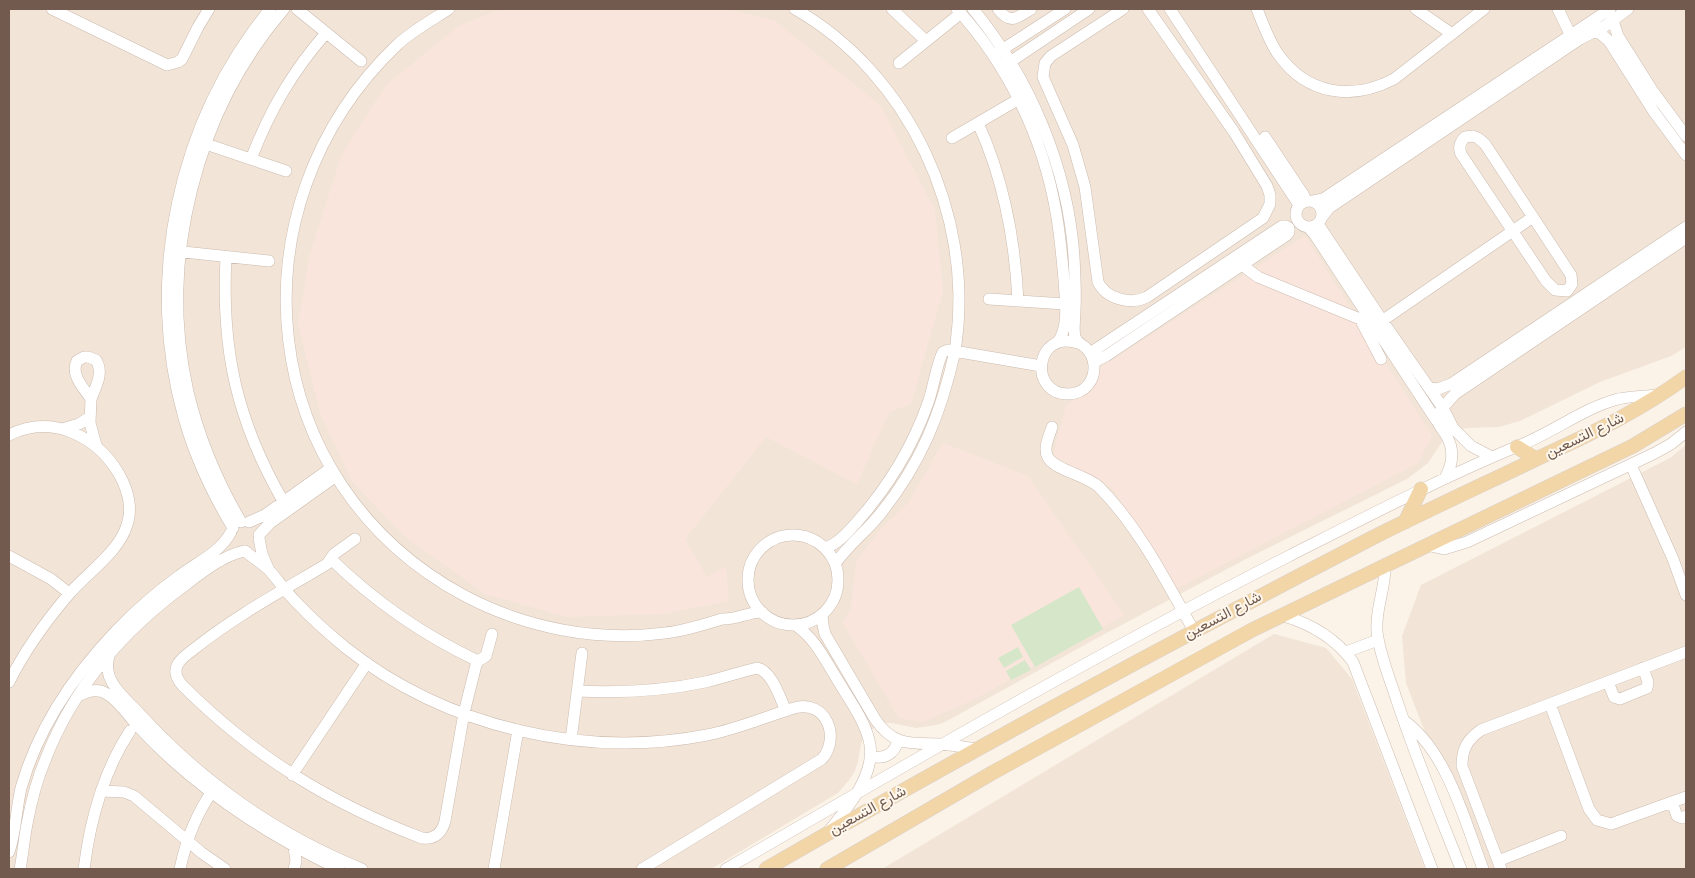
<!DOCTYPE html>
<meta charset="utf-8">
<style>
body{margin:0}
#map{position:relative;width:1695px;height:878px;overflow:hidden;background:#fbf3e8;font-family:Roboto,sans-serif}
canvas{display:block}
.frame{position:absolute;inset:0;border:10px solid #725b4e;pointer-events:none}
</style>
<div id="map">
<canvas width="1695" height="878"></canvas>
<div class="frame"></div>
</div>
<script>
const g = document.querySelector('canvas').getContext('2d');
g.lineJoin = 'round';
function fillPath(path, color) {
  g.fillStyle = color;
  g.fill(path, 'evenodd');
}
function strokePath(path, color, width, dash) {
  g.strokeStyle = color;
  g.lineWidth = width;
  g.lineCap = dash ? 'butt' : 'round';
  g.setLineDash(dash || []);
  g.stroke(path);
}
function write(font, color, halo, rows, align = 'center') {
  g.font = font + ' Roboto,Vazirmatn,sans-serif';
  g.lineWidth = 4;
  g.setLineDash([]);
  g.textBaseline = 'middle';
  g.strokeStyle = halo;
  g.fillStyle = color;
  for (const [text, x, y, turn = 0] of rows) {
    g.save();
    g.translate(x, y);
    g.rotate((+turn || 0) * Math.PI / 180);
    g.textAlign = isNaN(turn) ? turn : align;
    if (halo) g.strokeText(text, 0, 0);
    g.fillText(text, 0, 0);
    g.restore();
  }
}
const residential = new Path2D(`
 M 9,9 L 1686,9 L 1686,347 L 1671,356 L 1600,382 L 1520,421 L 1499,427 L 1466,428 L 1459,430 L 1442,442 L 1428,463 L 1407,479 L 1246,559 L 1099,637 L 945,722 L 936,725 L 916,728 L 891,723 L 885,723 L 866,732 L 861,744 L 858,762 L 855,771 L 850,779 L 838,793 L 711,869 L 9,869 Z
 M 1686,445 L 1686,869 L 1478,869 L 1406,683 L 1402,636 L 1421,585 L 1670,458 Z
 M 1274,634 L 1326,648 L 1352,679 L 1425,869 L 882,869 Z`);
const commercial = new Path2D(`
 M 501,9 L 729,9 L 775,21 L 880,105 L 935,210 L 943,291 L 911,404 L 889,412 L 857,484 L 766,437 L 685,539 L 707,577 L 726,567 L 729,601 L 662,614 L 567,617 L 485,594 L 404,536 L 352,481 L 320,413 L 298,324 L 310,254 L 341,156 L 386,85 L 459,26 Z
 M 1305,236 L 1432,436 L 1418,463 L 1176,589 L 1112,488 L 1053,456 L 1066,405 L 1091,392 L 1101,367 Z
 M 943,443 L 1028,476 L 1124,615 L 973,700 L 923,722 L 899,718 L 843,623 L 851,608 L 856,562 L 879,531 L 908,503 Z`);
const green = new Path2D(`
 M 1079,587 L 1103,629 L 1035,667 L 1011,625 Z
 M 1018,647 L 1023,657 L 1004,668 L 998,658 Z
 M 1025,660 L 1031,670 L 1011,680 L 1006,671 Z`);
const minor = new Path2D(`
 M 52,9 L 167,65 L 178,62 L 182,59 L 198,27 L 209,9
 M 297,9 L 361,61
 M 449,9 C 432,20 412,31 397,45 C 227,207 255,484 465,596 C 526,628 596,642 665,633 C 684,631 703,625 722,619 C 736,620 748,612 762,612
 M 795,9 C 909,74 974,214 956,344
 M 892,9 L 926,41
 M 957,9 C 1008,65 1043,137 1056,212 C 1060,234 1062,257 1064,280 C 1065,298 1070,328 1057,343
 M 973,9 C 1030,78 1068,168 1074,257 C 1075,275 1076,293 1075,310 C 1075,319 1073,329 1075,337 C 1077,343 1081,344 1085,347 C 1096,357 1097,374 1088,385 C 1083,391 1075,394 1068,394 C 1028,394 1035,329 1078,343
 M 998,9 C 1010,25 1017,18 1031,9
 M 1123,9 L 1051,56 L 1045,63 L 1043,77 L 1073,145 L 1085,187 L 1098,282 C 1106,299 1131,305 1147,297 L 1263,218 L 1270,204 L 1270,195 L 1267,186 L 1234,132 L 1148,9
 M 1170,9 L 1299,205
 M 1257,9 C 1263,24 1269,41 1278,54 C 1307,95 1352,101 1394,79 L 1484,9
 M 1416,9 L 1452,34
 M 1558,9 L 1570,34
 M 1613,21 L 1618,36 L 1652,90 L 1686,136
 M 1594,32 L 1601,34 L 1609,41 L 1654,112 L 1686,155
 M 997,53 L 1065,9
 M 899,63 L 961,13
 M 1004,66 L 1089,9
 M 978,123 C 1004,180 1015,239 1018,301
 M 1473,136 L 1478,138 L 1485,144 L 1571,275 L 1572,284 L 1567,291 L 1555,290 L 1546,281 L 1461,154 C 1458,147 1460,142 1465,137 Z
 M 1265,137 L 1303,194 L 1306,201
 M 952,138 L 1019,99
 M 200,142 L 286,171
 M 251,159 C 270,110 292,72 326,33
 M1296 214a13 13 0 1 1 26 0a13 13 0 1 1-26 0Z
 M 1313,201 L 1323,199 L 1610,9
 M 1323,216 L 1329,208 L 1580,39 L 1605,26 L 1628,9
 M 1318,224 L 1386,326 L 1443,408 L 1453,428 L 1471,446 L 1492,457
 M 1308,227 L 1315,235 L 1436,420
 M 174,251 L 269,261
 M 226,257 C 221,350 237,421 283,501
 M 1242,265 L 1258,277 L 1360,319 L 1381,359
 M 989,299 L 1065,304
 M 1376,325 L 1533,217
 M 1090,353 L 1282,226 L 1286,226 L 1289,228 L 1289,232 L 1287,235 L 1106,356 L 1094,362
 M 84,357 L 88,357 L 96,360 C 104,373 96,386 91,399 C 84,388 70,375 77,361 Z
 M 1429,388 L 1438,389 L 1451,384 L 1686,227
 M 91,399 L 90,423 L 96,445
 M 1052,427 C 1049,437 1042,450 1049,459 C 1058,471 1086,475 1099,487 C 1139,527 1167,583 1194,631
 M 62,429 L 79,424 L 90,417
 M 9,435 C 51,414 96,435 119,474 C 128,490 133,507 127,525 C 119,552 87,573 69,594 C 46,621 25,650 9,682
 M 1631,465 L 1673,559 L 1686,595
 M 1445,478 C 1453,464 1455,450 1446,435 C 1442,429 1438,424 1436,418 C 1437,414 1451,398 1455,394 L 1686,238
 M 241,522 C 217,481 199,438 188,392 C 158,260 196,111 284,9
 M 249,522 L 265,515 L 331,468
 M 233,528 C 212,493 195,457 184,418 C 144,277 178,122 270,9
 M 259,535 L 270,523 L 336,476
 M748 580a45 45 0 1 1 90 0a45 45 0 1 1-90 0Z
 M 259,538 L 262,554 L 268,568
 M 355,539 L 334,554 L 327,564 C 282,591 235,616 194,649 C 189,653 181,658 178,664 C 173,672 177,679 182,685 C 252,755 329,803 422,838 C 434,840 442,833 445,821 L 464,713 L 476,665 L 478,661 L 486,656 L 492,634
 M 1426,545 L 1444,549 L 1467,542 L 1655,453 L 1671,444 L 1686,432
 M 825,548 C 838,544 848,532 857,522 C 888,487 912,448 928,403 C 933,390 937,362 943,352 L 948,350 L 1041,366
 M 245,551 C 253,558 262,563 269,570 C 278,580 286,592 296,602 C 311,618 329,634 346,648 C 446,727 583,759 707,735 C 738,729 765,717 794,708 C 826,699 841,737 822,759 L 642,869
 M 9,556 L 51,579 L 69,593
 M 331,559 C 375,602 423,635 478,661
 M 835,564 C 848,545 867,531 881,513 C 921,463 941,414 955,351
 M 1385,564 C 1386,589 1375,607 1377,632 C 1380,656 1390,679 1397,701 C 1416,758 1439,813 1461,869
 M 822,615 L 823,625 L 825,634 L 875,719 C 894,747 911,743 941,744 C 952,745 964,747 976,749
 M 1284,616 C 1311,624 1336,639 1353,662 L 1432,869
 M 795,625 C 815,638 825,660 837,679 C 848,698 864,719 869,740 C 878,772 847,809 828,832
 M 1346,652 L 1378,640
 M 109,656 C 101,680 124,697 139,713 C 201,781 276,834 362,869
 M 1608,682 L 1614,697 L 1620,699 L 1647,688 L 1648,682 L 1643,668
 M 577,691 C 620,693 663,691 705,682 C 722,678 740,672 757,668 C 772,671 780,698 786,711
 M 78,696 C 87,691 98,688 107,694 C 119,701 127,714 136,724 C 147,736 159,748 171,759 C 222,805 278,840 339,869
 M 1550,704 L 1589,809 L 1597,820 L 1611,824 L 1686,797
 M 1406,722 C 1448,754 1465,822 1483,869
 M 571,740 L 582,653
 M 870,756 C 884,760 895,754 898,740
 M 292,775 L 367,663
 M 101,791 L 124,792 L 134,796 L 202,853 L 225,869
 M 1672,802 L 1677,816 L 1682,818 L 1686,816
 M 9,852 C 16,832 16,809 21,788 C 38,728 74,675 116,631 C 136,610 157,592 179,576 C 197,562 220,553 231,532
 M 1498,861 L 1561,836
 M 20,869 C 23,854 24,839 27,824 C 31,802 37,779 46,758 C 74,686 126,628 188,583 C 205,570 223,556 244,551
 M 84,869 C 90,821 103,772 130,731
 M 180,869 C 186,840 197,812 215,787
 M 294,869 L 296,861 L 294,847
 M 494,869 L 518,730
 M 726,869 C 912,761 1098,653 1289,556 C 1366,517 1443,477 1523,444 C 1555,431 1584,408 1618,399 C 1632,396 1646,396 1660,395
 M 1501,869 L 1462,766 C 1462,749 1467,740 1481,730 L 1686,652`);
const major = new Path2D(`
 M 1517,447 L 1536,459
 M 1405,522 L 1421,489
 M 766,869 C 966,753 1169,643 1374,537 C 1432,508 1491,481 1549,453 C 1599,430 1642,409 1686,377
 M 827,869 L 992,773 L 1252,630 L 1633,446 L 1686,414`);
const streetNames = [
 ["شارع التسعين",1585,436,-26],
 ["شارع التسعين",1223,616,-28],
 ["شارع التسعين",868,811,-29]
];
fillPath(residential, '#f2e5d7');
fillPath(commercial, '#fae5dd');
fillPath(green, '#d5e7c8');
strokePath(minor, '#ccbbaf', 12);
strokePath(major, '#d8d1cd', 15);
strokePath(minor, '#fff', 11);
strokePath(major, '#f3d6a7', 14);
write('15px', '#725b4e', '#fdf7ee', streetNames);
</script>
